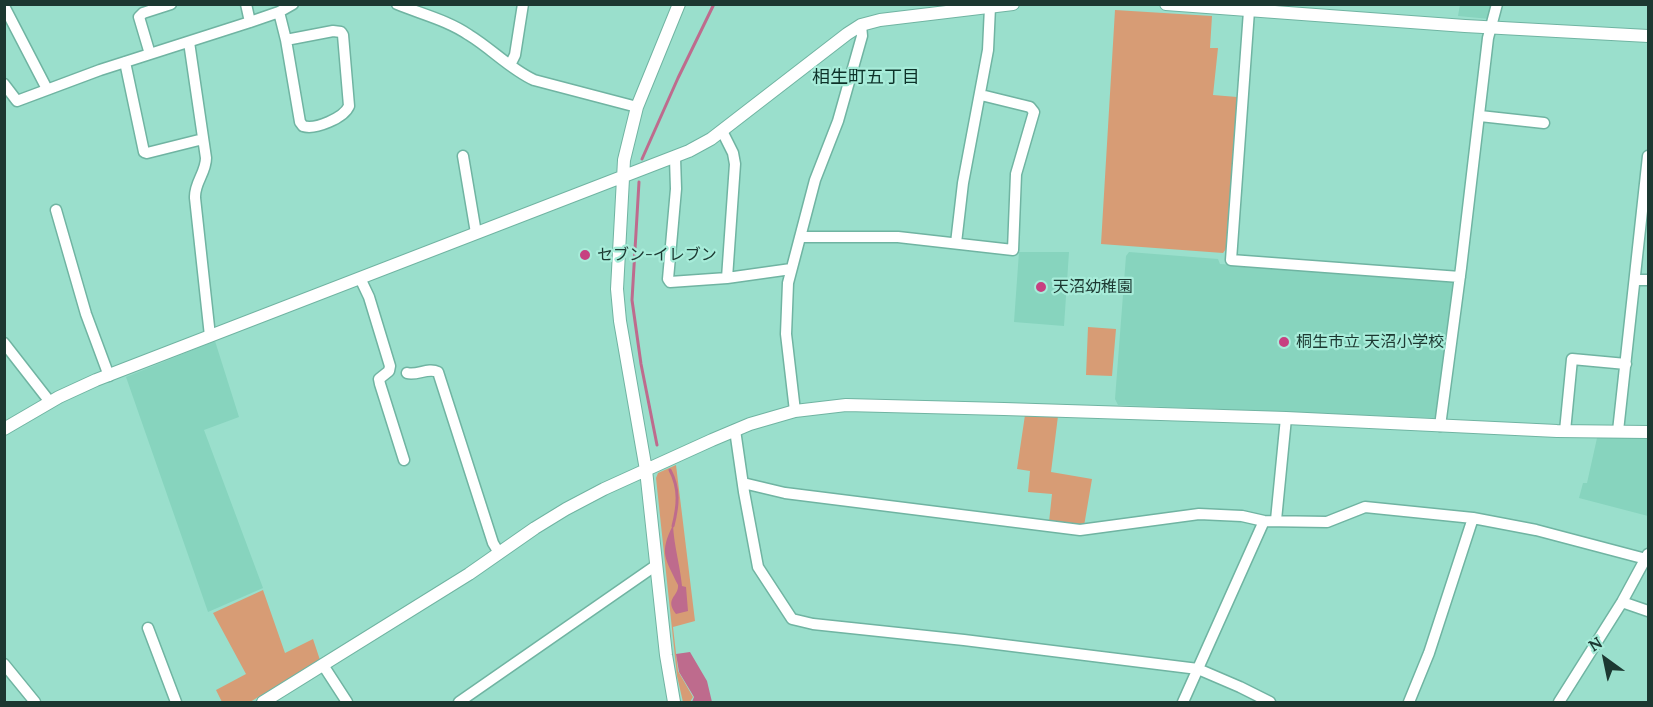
<!DOCTYPE html>
<meta charset="utf-8">
<style>
body{margin:0}
#map{position:relative;width:1653px;height:707px;overflow:hidden;background:#9adfcc;font-family:Lora,serif}
canvas{display:block}
.frame{position:absolute;inset:0;border:6px solid #1c3831;pointer-events:none}
.north{position:absolute;left:1575px;top:629px;width:60px;height:60px;-webkit-text-stroke:4px #a7ecd9;paint-order:stroke;rotate:327deg;font-size:16px;font-weight:700;line-height:24px;text-align:center;color:#1c3831}
.north::after{content:'';display:block;margin:auto;width:21px;height:27px;background:#1c3831;clip-path:polygon(50% 0,100% 100%,50% 72%,0 100%)}
</style>
<div id="map">
<canvas width="1653" height="707"></canvas>
<div class="frame"></div>
<div class="north">N</div>
</div>
<script>
const g = document.querySelector('canvas').getContext('2d');
g.lineJoin = 'round';
function fillPath(path, color) {
  g.fillStyle = color;
  g.fill(path, 'evenodd');
}
function strokePath(path, color, width, dash) {
  g.strokeStyle = color;
  g.lineWidth = width;
  g.lineCap = dash ? 'butt' : 'round';
  g.setLineDash(dash || []);
  g.stroke(path);
}
function write(font, color, halo, rows, align = 'center') {
  g.font = font + ' Lora,"Noto Sans JP",serif';
  g.lineWidth = 4.5;
  g.setLineDash([]);
  g.textBaseline = 'middle';
  g.strokeStyle = halo;
  g.fillStyle = color;
  for (const [text, x, y, turn = 0] of rows) {
    g.save();
    g.translate(x, y);
    g.rotate((+turn || 0) * Math.PI / 180);
    g.textAlign = isNaN(turn) ? turn : align;
    if (halo) g.strokeText(text, 0, 0);
    g.fillText(text, 0, 0);
    g.restore();
  }
}
const built = new Path2D(`
 M 1460,5 L 1492,5 L 1490,19 L 1458,16 Z
 M 1019,252 L 1069,252 L 1064,326 L 1014,322 Z
 M 1129,252 L 1218,259 L 1220,264 L 1453,279 L 1456,284 L 1438,416 L 1434,418 L 1118,405 L 1115,399 L 1126,256 Z
 M 215,341 L 239,417 L 204,430 L 263,588 L 208,612 L 126,377 Z
 M 1597,438 L 1648,438 L 1648,516 L 1579,498 L 1583,483 L 1587,483 Z`);
const green = new Path2D(`
 M 1115,10 L 1212,16 L 1210,48 L 1218,48 L 1213,95 L 1237,97 L 1226,249 L 1223,253 L 1101,244 Z
 M 1088,327 L 1116,329 L 1112,376 L 1086,375 Z
 M 1025,415 L 1058,416 L 1051,472 L 1092,479 L 1084,526 L 1049,522 L 1052,494 L 1028,492 L 1030,471 L 1017,469 Z
 M 676,465 L 695,621 L 673,627 L 678,671 L 693,697 L 690,702 L 683,702 L 677,676 L 656,478 L 658,473 Z
 M 263,590 L 285,653 L 313,639 L 320,660 L 250,702 L 222,702 L 216,690 L 246,674 L 213,613 Z`);
const water = new Path2D(`
 M 673,525 C 674,546 680,565 682,586 L 686,587 L 688,611 L 676,614 C 664,598 679,597 678,585 C 665,558 659,553 673,525 Z
 M 690,652 L 707,681 L 712,702 L 692,702 L 694,697 L 679,672 L 676,654 Z`);
const stream = new Path2D(`
 M 642,159 L 678,78 L 714,4
 M 639,182 L 632,300 L 641,364 L 657,445
 M 670,470 C 680,489 678,506 673,526`);
const minor = new Path2D(`
 M 246,4 L 250,22
 M 397,4 C 421,14 447,20 469,35 C 492,49 510,69 534,80 L 637,107
 M 4,6 L 47,89
 M 1249,11 L 1231,260 L 1460,277
 M 279,12 L 286,40 L 300,122 L 303,126 C 315,130 344,118 349,106 L 343,35 L 341,32 L 333,31 L 286,40
 M 189,42 L 206,158 C 206,173 194,183 195,198 L 210,336
 M 150,54 L 139,17 L 143,13 L 171,4
 M 125,62 L 144,152 L 147,153 L 203,139
 M 510,65 L 515,55 L 523,4
 M 4,84 L 17,101 L 100,70 L 250,22 L 279,12 L 293,4
 M 1480,116 L 1544,123
 M 722,131 L 733,153 L 735,164 L 727,278
 M 463,156 L 476,233
 M 675,158 L 676,189 L 668,279 L 670,282 L 727,278 L 791,269
 M 56,210 L 86,314 L 109,376
 M 800,237 L 898,237 L 1013,250 L 1016,174 L 1034,112 L 1030,107 L 981,95
 M 956,243 L 963,183 L 988,50 L 990,7
 M 360,278 L 369,297 L 390,366 L 389,371 L 379,379 L 380,384 L 404,460
 M 1635,280 L 1648,280
 M 4,343 L 50,402
 M 407,373 C 417,376 428,367 438,372 L 493,543 L 499,553
 M 795,411 L 786,334 L 788,283 L 815,180 L 838,121 L 862,36 L 861,25
 M 1440,426 L 1461,268 L 1488,38 L 1497,4
 M 735,430 L 744,492 L 758,567 L 792,619 L 813,624 L 964,640 L 1198,669 L 1240,687 L 1270,702
 M 1565,431 L 1572,359 L 1626,364
 M 1618,431 L 1648,156
 M 743,483 L 785,493 L 1080,530 L 1199,514 L 1242,516 L 1264,521 L 1327,522 L 1365,507 L 1473,518 L 1536,530 L 1646,559
 M 1276,520 L 1286,418
 M 1622,602 L 1648,611
 M 148,628 L 176,702
 M 4,664 L 35,702
 M 323,665 L 347,702
 M 459,702 L 655,566
 M 1183,702 L 1264,521
 M 1409,702 L 1429,653 L 1473,518
 M 1559,702 L 1622,602 L 1648,554`);
const tertiary = new Path2D(`
 M 1166,4 L 1465,26 L 1648,36
 M 4,429 L 59,397 L 96,380 L 689,151 L 711,139 L 847,34 L 861,25 L 880,20 L 1013,4
 M 263,702 L 469,574 L 535,528 L 566,509 L 604,489 L 712,440 L 750,424 L 795,411 L 846,405 L 1004,409 L 1286,418 L 1557,431 L 1648,432
 M 674,702 L 666,655 L 646,470 L 620,321 L 617,289 L 624,160 L 637,107 L 679,4`);
const markers = [
 [585,255,6,"#c74080"],
 [1041,287,6,"#c74080"],
 [1284,342,6,"#c74080"]
];
const poiNames = [
 ["セブン-イレブン",597,255],
 ["天沼幼稚園",1053,287],
 ["桐生市立 天沼小学校",1296,342]
];
const neighbourhoodNames = [
 ["相生町五丁目",866,78]
];
fillPath(built, '#87d4be');
fillPath(green, '#d79c75');
fillPath(water, '#be6b8d');
strokePath(stream, '#be6b8d', 3);
strokePath(minor, '#70b4a2', 13);
strokePath(tertiary, '#70b4a2', 14);
strokePath(minor, '#fff', 10);
strokePath(tertiary, '#fff', 12);
for (const [x, y, r, color] of markers) {
  const dot = new Path2D();
  dot.arc(x, y, r, 0, 2 * Math.PI);
  g.fillStyle = color;
  g.fill(dot);
  strokePath(dot, '#a7ecd9', 2);
}
write('16px', '#1c3831', '#a7ecd9', poiNames, 'left');
write('18px', '#0d3229', '#a7ecd9', neighbourhoodNames);
</script>
